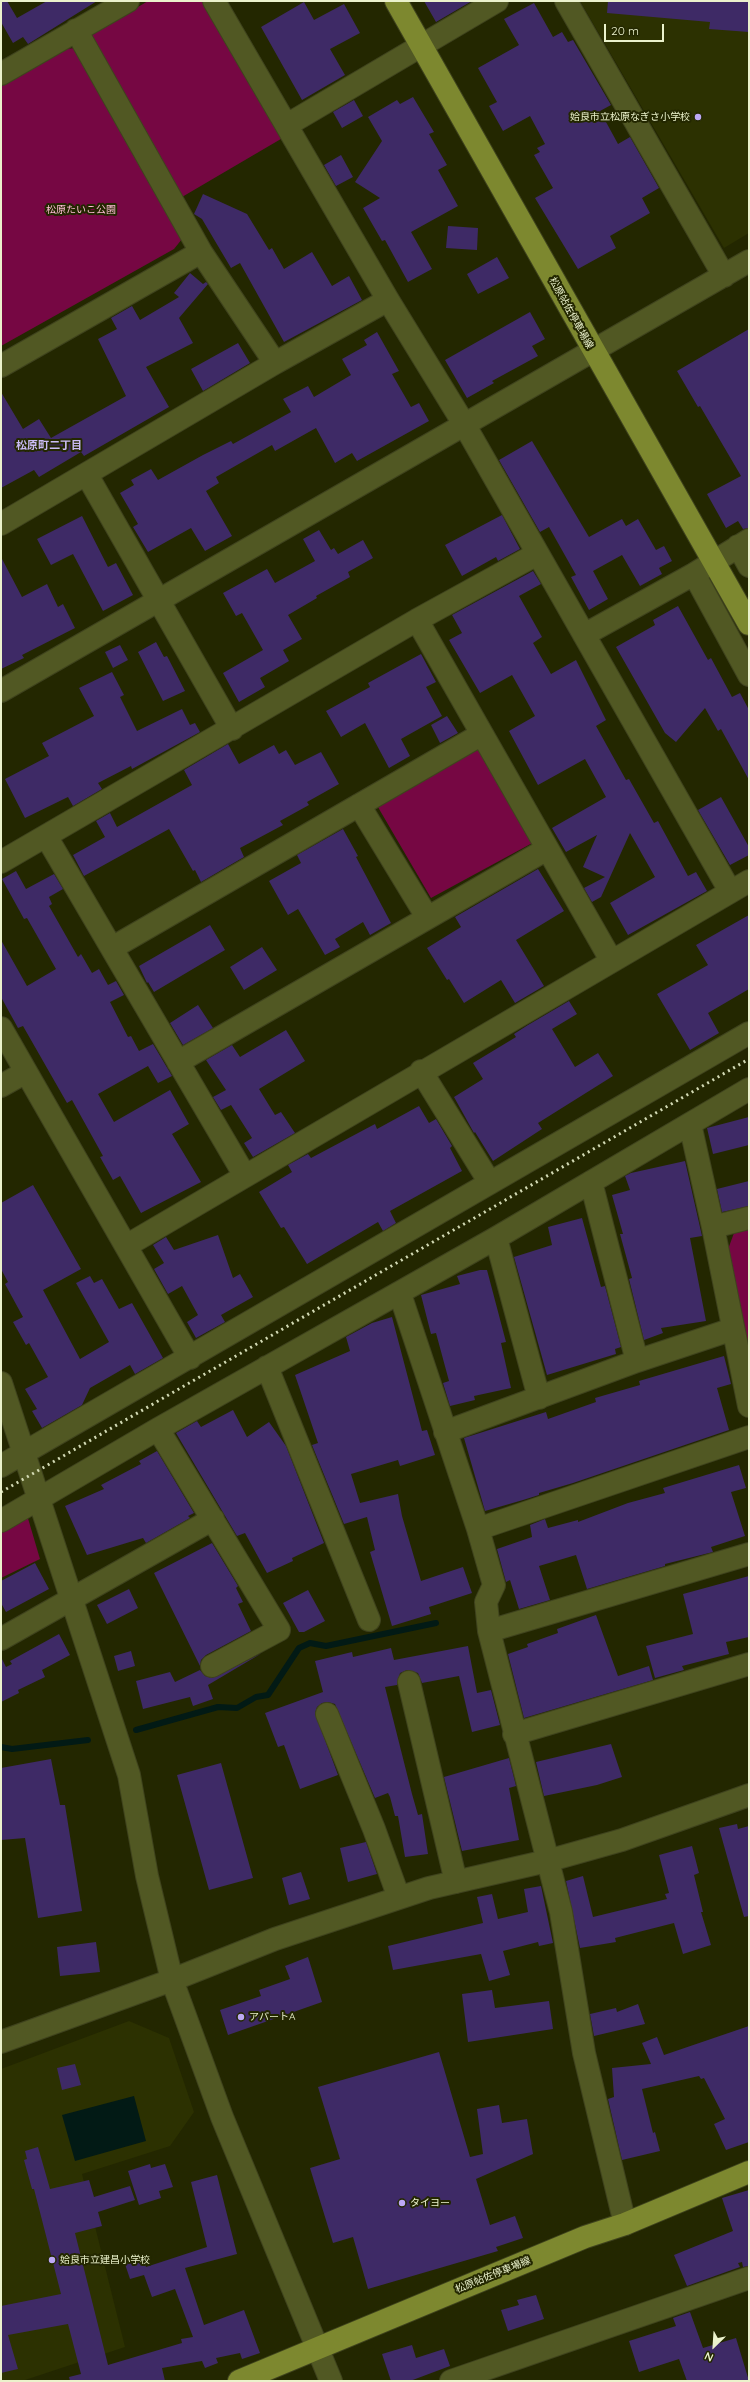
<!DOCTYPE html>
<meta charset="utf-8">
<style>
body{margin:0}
#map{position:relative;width:750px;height:2382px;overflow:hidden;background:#232700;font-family:Quicksand,sans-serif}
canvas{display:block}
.frame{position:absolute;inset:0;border:2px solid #ebf2cc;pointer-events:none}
.north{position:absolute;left:694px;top:2326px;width:40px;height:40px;-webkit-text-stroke:3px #232700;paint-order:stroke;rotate:205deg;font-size:11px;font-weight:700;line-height:16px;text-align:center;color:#ebf2cc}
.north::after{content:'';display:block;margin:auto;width:14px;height:18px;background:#ebf2cc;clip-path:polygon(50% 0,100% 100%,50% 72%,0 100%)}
.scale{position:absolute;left:604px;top:24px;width:60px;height:18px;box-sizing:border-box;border:2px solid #ebf2cc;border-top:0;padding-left:5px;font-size:12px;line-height:14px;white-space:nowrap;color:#ebf2cc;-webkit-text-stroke:3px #232700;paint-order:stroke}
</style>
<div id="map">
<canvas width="750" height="2382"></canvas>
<div class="frame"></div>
<div class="north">N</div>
<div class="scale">20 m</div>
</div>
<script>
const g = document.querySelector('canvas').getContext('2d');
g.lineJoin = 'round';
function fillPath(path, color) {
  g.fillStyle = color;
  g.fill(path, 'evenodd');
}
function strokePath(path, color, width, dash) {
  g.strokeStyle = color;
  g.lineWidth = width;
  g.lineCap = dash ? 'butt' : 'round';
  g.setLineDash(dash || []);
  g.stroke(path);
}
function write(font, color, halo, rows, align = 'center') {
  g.font = font + ' Quicksand,"Noto Sans JP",sans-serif';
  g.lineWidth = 4;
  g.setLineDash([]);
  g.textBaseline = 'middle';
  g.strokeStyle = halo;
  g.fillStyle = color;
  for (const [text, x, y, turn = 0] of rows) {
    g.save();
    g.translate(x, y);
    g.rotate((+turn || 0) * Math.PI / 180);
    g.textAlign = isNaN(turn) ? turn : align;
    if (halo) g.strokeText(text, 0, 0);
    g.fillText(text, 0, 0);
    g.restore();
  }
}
const built = new Path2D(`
 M 580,1 L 749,1 L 749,233 L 724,248 Z
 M 129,2021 L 169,2038 L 194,2112 L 170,2146 L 82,2174 L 125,2347 L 22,2381 L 1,2381 L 1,2069 Z`);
const green = new Path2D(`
 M 148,1 L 206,1 L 286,136 L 182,197 L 88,37 Z
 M 79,48 L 186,234 L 174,249 L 1,346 L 1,83 L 61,49 Z
 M 479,745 L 536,841 L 431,898 L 375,802 Z
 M 749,1227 L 749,1351 L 727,1252 L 734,1233 Z
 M 27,1515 L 40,1559 L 1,1578 L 1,1530 Z`);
const water = new Path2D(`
 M 134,2096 L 146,2141 L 75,2161 L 62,2115 Z`);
const stream = new Path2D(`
 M 136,1730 L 218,1707 L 237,1708 L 256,1697 L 268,1695 L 299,1648 L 310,1643 L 326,1646 L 436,1623
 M 1,1747 L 12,1749 L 88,1740`);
const building = new Path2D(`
 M 1,1 L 7,1 L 17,18 L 47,1 L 97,1 L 28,44 L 23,37 L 13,43 L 1,22 Z
 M 424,1 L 472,1 L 436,22 Z
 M 608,1 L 749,1 L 749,32 L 709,29 L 710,22 L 607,13 Z
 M 304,2 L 314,20 L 344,4 L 360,33 L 330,49 L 345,75 L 302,100 L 261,27 Z
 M 534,3 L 553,37 L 562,32 L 568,42 L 573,40 L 611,105 L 600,111 L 618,144 L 630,137 L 659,188 L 642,198 L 650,213 L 610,236 L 616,248 L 578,269 L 535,198 L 553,188 L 534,155 L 540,152 L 537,148 L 545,144 L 530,116 L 503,131 L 489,106 L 497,102 L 478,68 L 519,45 L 504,19 Z
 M 413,97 L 434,132 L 429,134 L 447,165 L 438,170 L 458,206 L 411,232 L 432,269 L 408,282 L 385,240 L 382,241 L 363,208 L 380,198 L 355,182 L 382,141 L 368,117 L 397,100 L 400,104 Z
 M 354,100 L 363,116 L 342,128 L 333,112 Z
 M 341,155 L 353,177 L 336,186 L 324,165 Z
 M 203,194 L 247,214 L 269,250 L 272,248 L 284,269 L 312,252 L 332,286 L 349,276 L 362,300 L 284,342 L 240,263 L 231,268 L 202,219 L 194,214 Z
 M 448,226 L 478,228 L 477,250 L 446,248 Z
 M 497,257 L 509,278 L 478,294 L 467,274 Z
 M 190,273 L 203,284 L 206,282 L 208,284 L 179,318 L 193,343 L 146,367 L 169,407 L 84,456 L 81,452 L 39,477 L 34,470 L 1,488 L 1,392 L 23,429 L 39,419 L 51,438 L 126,396 L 98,339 L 117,329 L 111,318 L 132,306 L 140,320 L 179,297 L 174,293 Z
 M 530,312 L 545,339 L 532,346 L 538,356 L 492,381 L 494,383 L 467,398 L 445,360 Z
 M 749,329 L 749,528 L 743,529 L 738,521 L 726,528 L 707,494 L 741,476 L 700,406 L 698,407 L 677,371 Z
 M 377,332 L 399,371 L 392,374 L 411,407 L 419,403 L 429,421 L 357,461 L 352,453 L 335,463 L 316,428 L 275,451 L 272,445 L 216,477 L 219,483 L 206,491 L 232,536 L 205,551 L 191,528 L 148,552 L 133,527 L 138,524 L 120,493 L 134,485 L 131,480 L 151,469 L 158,480 L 203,455 L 231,441 L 233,444 L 291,412 L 283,399 L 308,386 L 314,397 L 351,375 L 342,359 L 367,345 L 364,340 Z
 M 238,343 L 250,363 L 203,391 L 191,369 Z
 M 532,441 L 589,537 L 622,519 L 626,526 L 638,519 L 656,550 L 664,546 L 672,561 L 659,568 L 662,574 L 640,586 L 622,555 L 593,571 L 608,599 L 589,610 L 571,577 L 576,575 L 549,527 L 540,532 L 499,460 Z
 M 502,515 L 520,549 L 498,561 L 496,557 L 462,576 L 445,545 Z
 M 82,516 L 108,567 L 116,563 L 133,595 L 103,611 L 73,554 L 51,565 L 37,539 Z
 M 319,530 L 331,550 L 334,548 L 338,554 L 363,540 L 373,558 L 348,572 L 350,577 L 316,596 L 317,598 L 288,615 L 302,639 L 283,650 L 289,661 L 260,678 L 265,687 L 239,702 L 223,673 L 263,650 L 242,613 L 236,616 L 223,593 L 267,569 L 275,583 L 315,561 L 303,539 Z
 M 1,557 L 22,597 L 47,584 L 58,607 L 63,604 L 75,628 L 22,655 L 24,658 L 1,669 Z
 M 533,571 L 541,584 L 519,596 L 542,637 L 533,643 L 551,674 L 576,660 L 606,720 L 596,726 L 626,780 L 629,779 L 654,823 L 658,821 L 688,876 L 696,872 L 707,891 L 628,935 L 610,903 L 655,877 L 630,833 L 601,897 L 592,902 L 584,888 L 605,877 L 583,867 L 597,835 L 566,852 L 552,828 L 606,797 L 585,759 L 538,785 L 509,731 L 535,716 L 512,675 L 480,693 L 449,640 L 462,633 L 452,615 Z
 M 678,606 L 708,660 L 711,658 L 732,697 L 740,693 L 749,710 L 749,780 L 721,729 L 718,731 L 705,708 L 676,742 L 665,733 L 616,647 L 655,625 L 653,620 Z
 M 156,642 L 164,657 L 167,656 L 185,691 L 163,701 L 138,652 Z
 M 120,645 L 128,660 L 113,668 L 105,652 Z
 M 421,654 L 436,682 L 426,687 L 442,716 L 401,739 L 410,756 L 389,768 L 365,723 L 341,737 L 326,711 L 370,687 L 368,683 Z
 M 112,672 L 124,695 L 120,697 L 137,731 L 182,709 L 190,725 L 195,723 L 200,732 L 132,769 L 131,766 L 98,783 L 102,789 L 73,806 L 68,797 L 25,818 L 5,779 L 49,756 L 42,743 L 94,716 L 79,688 Z
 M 447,716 L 458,733 L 440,743 L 431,725 Z
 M 228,744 L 239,764 L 274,745 L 279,754 L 286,750 L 295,765 L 321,752 L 339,784 L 307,802 L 309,805 L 280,821 L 283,825 L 240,848 L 244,857 L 201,882 L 195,870 L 193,871 L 169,829 L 84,876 L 73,855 L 105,837 L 96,821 L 110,813 L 117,827 L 192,785 L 184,770 Z
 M 721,797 L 749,847 L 749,855 L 730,865 L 698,810 Z
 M 343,829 L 358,856 L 356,857 L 391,923 L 370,935 L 363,922 L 335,939 L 340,947 L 325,955 L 298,909 L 288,915 L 269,881 L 301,863 L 297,855 Z
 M 538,869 L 564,911 L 516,940 L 544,986 L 515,1003 L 501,980 L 464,1003 L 449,979 L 447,980 L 427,948 L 461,927 L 455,917 Z
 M 16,871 L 26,889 L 54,874 L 63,889 L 49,897 L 52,904 L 49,906 L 78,957 L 81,954 L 92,973 L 99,969 L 108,985 L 116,981 L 124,995 L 110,1002 L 128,1037 L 131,1036 L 139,1051 L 153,1044 L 172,1076 L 158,1083 L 148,1066 L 98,1094 L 114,1122 L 170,1090 L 189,1124 L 172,1134 L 201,1182 L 141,1213 L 120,1176 L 113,1180 L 100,1157 L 103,1156 L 72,1100 L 67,1103 L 23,1026 L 18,1028 L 1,997 L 1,940 L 27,986 L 56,969 L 27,918 L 24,919 L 2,879 Z
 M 749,915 L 749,989 L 708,1013 L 719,1033 L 690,1050 L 657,994 L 708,965 L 696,945 Z
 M 210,925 L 225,950 L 154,992 L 148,982 L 147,983 L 139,966 Z
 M 262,947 L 277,970 L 244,990 L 230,967 Z
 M 569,1001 L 577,1014 L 552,1029 L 575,1067 L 598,1053 L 613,1076 L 538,1123 L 542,1129 L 493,1161 L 475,1132 L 474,1133 L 454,1097 L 483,1079 L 473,1063 L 516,1037 L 514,1034 L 528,1025 Z
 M 198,1005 L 213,1028 L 183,1045 L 170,1023 Z
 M 286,1030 L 305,1061 L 259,1089 L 275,1115 L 281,1112 L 295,1133 L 253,1157 L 244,1143 L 252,1138 L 231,1105 L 221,1110 L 213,1097 L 226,1090 L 206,1060 L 232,1045 L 240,1057 Z
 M 419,1106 L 429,1123 L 436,1119 L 452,1146 L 450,1148 L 462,1171 L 390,1211 L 396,1223 L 383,1231 L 378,1222 L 307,1264 L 284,1227 L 281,1228 L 259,1192 L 292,1172 L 288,1165 L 308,1154 L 311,1158 L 375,1124 L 377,1129 Z
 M 749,1117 L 749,1145 L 713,1154 L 707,1128 Z
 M 685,1161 L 702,1236 L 690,1238 L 706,1321 L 661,1328 L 663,1333 L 644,1340 L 629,1279 L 632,1278 L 620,1234 L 623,1234 L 612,1195 L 630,1190 L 625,1176 L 631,1173 Z
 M 749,1181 L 749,1206 L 722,1212 L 717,1189 Z
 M 33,1185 L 81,1269 L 43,1290 L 80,1359 L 109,1342 L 76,1283 L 90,1276 L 94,1283 L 102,1279 L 119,1309 L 132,1303 L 163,1358 L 135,1374 L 130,1365 L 90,1388 L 82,1405 L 42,1428 L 32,1411 L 37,1409 L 25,1389 L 48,1377 L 29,1343 L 26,1345 L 13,1322 L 23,1317 L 5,1284 L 8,1282 L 1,1269 L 1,1203 Z
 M 582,1218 L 601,1287 L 605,1286 L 621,1347 L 615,1349 L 616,1354 L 547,1375 L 514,1257 L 552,1245 L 548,1227 Z
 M 218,1235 L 233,1278 L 240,1274 L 253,1297 L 221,1315 L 225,1322 L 196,1338 L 187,1322 L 198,1315 L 182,1286 L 168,1294 L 154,1269 L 164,1263 L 153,1245 L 166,1237 L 174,1250 Z
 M 480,1270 L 487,1270 L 506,1342 L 501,1343 L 511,1388 L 474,1396 L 475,1400 L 450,1406 L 443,1383 L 449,1381 L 436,1333 L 431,1334 L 421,1295 L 460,1284 L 457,1276 Z
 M 392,1317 L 422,1431 L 427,1430 L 435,1455 L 400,1466 L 398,1460 L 351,1474 L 360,1503 L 398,1494 L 402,1516 L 421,1581 L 463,1567 L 472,1593 L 429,1607 L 431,1614 L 392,1626 L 370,1552 L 375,1550 L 367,1517 L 344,1524 L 312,1445 L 318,1443 L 295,1375 L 350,1351 L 346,1337 L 372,1323 Z
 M 724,1356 L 731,1384 L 717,1388 L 729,1430 L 573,1483 L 539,1493 L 539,1495 L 523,1500 L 485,1511 L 464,1438 L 546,1412 L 548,1419 L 596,1402 L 595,1398 L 640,1385 L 639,1381 Z
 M 233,1410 L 247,1437 L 269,1422 L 286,1446 L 324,1543 L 292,1558 L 293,1561 L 267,1573 L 245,1533 L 237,1536 L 176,1433 L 197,1421 L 201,1427 Z
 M 157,1451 L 194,1513 L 188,1516 L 190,1518 L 146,1543 L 143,1538 L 87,1555 L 65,1506 L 104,1489 L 101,1485 L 141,1464 L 139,1461 Z
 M 739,1465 L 746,1488 L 731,1492 L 745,1536 L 711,1547 L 713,1552 L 665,1564 L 665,1566 L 587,1589 L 576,1555 L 539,1566 L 550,1600 L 519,1609 L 510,1580 L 506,1582 L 497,1549 L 532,1537 L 530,1525 L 545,1519 L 548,1528 L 578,1520 L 578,1522 L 628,1503 L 665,1493 L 663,1488 Z
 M 212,1543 L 238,1586 L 236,1588 L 243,1602 L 238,1604 L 251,1631 L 206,1655 L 201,1660 L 200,1666 L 154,1573 Z
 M 35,1563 L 49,1589 L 6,1612 L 1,1603 L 1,1581 Z
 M 749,1576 L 749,1637 L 726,1642 L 729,1654 L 682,1666 L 684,1670 L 655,1678 L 646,1646 L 693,1634 L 683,1594 Z
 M 129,1589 L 138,1608 L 107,1624 L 97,1605 Z
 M 308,1590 L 325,1621 L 304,1632 L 299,1632 L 283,1603 Z
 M 596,1615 L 618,1676 L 649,1666 L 653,1680 L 524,1718 L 508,1654 L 528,1647 L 527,1644 L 558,1633 L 557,1629 Z
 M 59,1634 L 70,1655 L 42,1670 L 45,1677 L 18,1690 L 19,1693 L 1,1702 L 1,1657 L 6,1667 L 12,1664 L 10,1661 Z
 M 468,1646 L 477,1693 L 491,1690 L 500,1725 L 472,1732 L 459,1676 L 422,1683 L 418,1673 L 407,1670 L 400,1673 L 397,1685 L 385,1687 L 412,1794 L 418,1815 L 422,1814 L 428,1854 L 405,1857 L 398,1816 L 395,1816 L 390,1797 L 388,1793 L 375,1798 L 335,1704 L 328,1702 L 322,1703 L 317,1707 L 315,1713 L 338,1775 L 300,1789 L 284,1745 L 278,1747 L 265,1713 L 323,1692 L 315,1661 L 352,1652 L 353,1657 L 391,1648 L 394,1660 Z
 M 131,1651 L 135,1666 L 118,1671 L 114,1656 Z
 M 262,1653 L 208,1685 L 213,1699 L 193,1706 L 190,1697 L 143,1709 L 136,1681 L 170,1672 L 175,1682 L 200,1670 L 205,1676 L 212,1678 Z
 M 611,1744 L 622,1777 L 597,1785 L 544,1796 L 536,1762 Z
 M 509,1758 L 516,1786 L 509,1788 L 519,1840 L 462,1851 L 444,1777 Z
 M 51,1759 L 60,1805 L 65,1805 L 82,1911 L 38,1918 L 25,1838 L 1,1840 L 1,1768 Z
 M 221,1763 L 253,1878 L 209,1890 L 177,1775 Z
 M 737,1824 L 738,1829 L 749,1826 L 749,1916 L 744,1917 L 719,1828 Z
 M 366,1842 L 377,1874 L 348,1882 L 340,1848 Z
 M 692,1846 L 699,1873 L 694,1875 L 703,1912 L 701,1912 L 711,1945 L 683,1954 L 674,1923 L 615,1938 L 616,1942 L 580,1948 L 566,1881 L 583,1876 L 593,1917 L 667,1899 L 665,1894 L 669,1893 L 659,1855 Z
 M 301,1872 L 310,1899 L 289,1905 L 282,1878 Z
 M 541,1886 L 553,1943 L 539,1946 L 538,1942 L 503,1951 L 510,1975 L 489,1981 L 481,1954 L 393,1970 L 388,1946 L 483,1923 L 477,1897 L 492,1894 L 498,1919 L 528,1912 L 524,1889 Z
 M 96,1942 L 100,1972 L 60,1976 L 57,1947 Z
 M 308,1957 L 322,2002 L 228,2035 L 220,2010 L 261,1996 L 259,1990 L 290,1979 L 285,1966 Z
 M 492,1990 L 495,2008 L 549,2001 L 553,2029 L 468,2042 L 462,1994 Z
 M 638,2004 L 645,2024 L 594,2036 L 590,2014 L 616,2008 L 617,2012 Z
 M 749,2026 L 749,2142 L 726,2150 L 714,2124 L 725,2119 L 704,2078 L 701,2079 L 699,2076 L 642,2089 L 653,2133 L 655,2132 L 660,2151 L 622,2160 L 608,2099 L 614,2097 L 612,2068 L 651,2064 L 642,2043 L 657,2037 L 664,2055 Z
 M 439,2052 L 470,2157 L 483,2154 L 477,2109 L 499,2105 L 502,2123 L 527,2119 L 533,2154 L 476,2179 L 490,2225 L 515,2216 L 523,2238 L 496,2247 L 498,2251 L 368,2289 L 353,2237 L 333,2243 L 310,2168 L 340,2159 L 318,2087 Z
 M 75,2064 L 81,2085 L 62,2090 L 57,2068 Z
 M 38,2147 L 50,2189 L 89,2180 L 94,2197 L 130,2186 L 135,2200 L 98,2212 L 102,2226 L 75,2233 L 108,2365 L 182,2343 L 181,2339 L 193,2337 L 175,2289 L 152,2297 L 144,2275 L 130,2279 L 125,2264 L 143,2258 L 146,2267 L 207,2247 L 191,2182 L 217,2175 L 237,2254 L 185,2268 L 204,2325 L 244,2310 L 260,2353 L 242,2359 L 240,2353 L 216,2358 L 218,2363 L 205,2368 L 202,2361 L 162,2368 L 165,2381 L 70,2381 L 69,2377 L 81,2374 L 68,2324 L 8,2335 L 18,2369 L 1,2373 L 1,2306 L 61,2294 L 34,2189 L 32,2189 L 24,2160 L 27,2159 L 25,2151 Z
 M 150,2164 L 151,2168 L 165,2164 L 173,2187 L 159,2191 L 161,2198 L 139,2205 L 128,2171 Z
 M 749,2190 L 749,2266 L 743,2267 L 742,2262 L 738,2263 L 740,2267 L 687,2286 L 674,2255 L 733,2231 L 722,2198 Z
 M 536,2295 L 544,2319 L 508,2331 L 501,2310 L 519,2305 L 517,2300 Z
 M 690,2312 L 703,2348 L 736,2338 L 749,2381 L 687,2381 L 679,2359 L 639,2372 L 629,2341 L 676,2326 L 673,2318 Z
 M 412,2345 L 416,2358 L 444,2349 L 450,2366 L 410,2381 L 391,2381 L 382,2354 Z`);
const minor = new Path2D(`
 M 214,1 L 388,300 L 464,424 L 730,891
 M 566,1 L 724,276
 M 76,30 L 201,252 L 275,363
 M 1,74 L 128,1
 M 287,125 L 497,1
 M 1,366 L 201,252
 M 87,475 L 232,729
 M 1,524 L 275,363 L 388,300
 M 738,546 L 749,566
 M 694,574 L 749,675
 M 417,620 L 611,960
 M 584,635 L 694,574 L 749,540
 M 1,691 L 749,261
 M 359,805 L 427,917
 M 46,836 L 245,1176
 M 1,862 L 417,620 L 537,554
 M 112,948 L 482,734
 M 1,1028 L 190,1358
 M 178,1062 L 547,849
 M 421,1071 L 490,1183
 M 1,1086 L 26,1072
 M 690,1124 L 713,1227 L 749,1406
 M 591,1182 L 637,1361
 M 713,1227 L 749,1218
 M 496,1238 L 539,1398
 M 126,1246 L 749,881
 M 400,1294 L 478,1529 L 494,1585 L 486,1602 L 489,1631 L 561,1912 L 584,2053 L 625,2224
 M 267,1367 L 369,1620
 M 1,1383 L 129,1775 L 147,1876 L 172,1980 L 222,2117 L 331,2381
 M 158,1429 L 279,1630 L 212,1666
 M 445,1432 L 637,1361 L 733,1329
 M 1,1466 L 749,1033
 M 1,1521 L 158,1429 L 496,1238 L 749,1089
 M 478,1529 L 749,1437
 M 489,1631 L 749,1554
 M 1,1639 L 213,1519
 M 409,1682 L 456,1882
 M 327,1714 L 374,1829 L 399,1898
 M 514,1734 L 749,1664
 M 1,2042 L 172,1980 L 275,1939 L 429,1888 L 547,1861 L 622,1840 L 749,1795
 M 451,2381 L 749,2278`);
const major = new Path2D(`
 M 396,1 L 749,624
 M 239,2381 L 585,2237 L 625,2224 L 749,2172`);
const rail = new Path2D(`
 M 1,1492 L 749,1059`);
const markers = [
 [698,117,4,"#bda9f5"],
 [241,2017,4,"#bda9f5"],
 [402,2203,4,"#bda9f5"],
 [52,2260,4,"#bda9f5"]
];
const poiNames = [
 ["姶良市立松原なぎさ小学校",690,117,"right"],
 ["アパートA",249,2017],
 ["タイヨー",410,2203],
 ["姶良市立建昌小学校",60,2260]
];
const parkNames = [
 ["松原たいこ公園",81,210]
];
const streetNames = [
 ["松原帖佐停車場線",571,313,61],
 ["松原帖佐停車場線",493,2275,-22]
];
const neighbourhoodNames = [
 ["松原町二丁目",49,446]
];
fillPath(built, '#2c3101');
fillPath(green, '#760743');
fillPath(water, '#021a15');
strokePath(stream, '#021a15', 6);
fillPath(building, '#3e2a66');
strokePath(minor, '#3f431d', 24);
strokePath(major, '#3f431d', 24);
strokePath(minor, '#515823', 22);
strokePath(major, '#7d882f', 22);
strokePath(rail, '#d3dab4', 3, [2, 4]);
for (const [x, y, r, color] of markers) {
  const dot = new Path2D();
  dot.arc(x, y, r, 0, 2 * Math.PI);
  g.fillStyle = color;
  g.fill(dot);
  strokePath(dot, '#232700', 1.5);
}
write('10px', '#ebf2cc', '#232700', poiNames, 'left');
write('10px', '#ffbfd6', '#232700', parkNames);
write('10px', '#ebf2cc', '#232700', streetNames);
write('bold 11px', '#cabcf5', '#232700', neighbourhoodNames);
</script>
